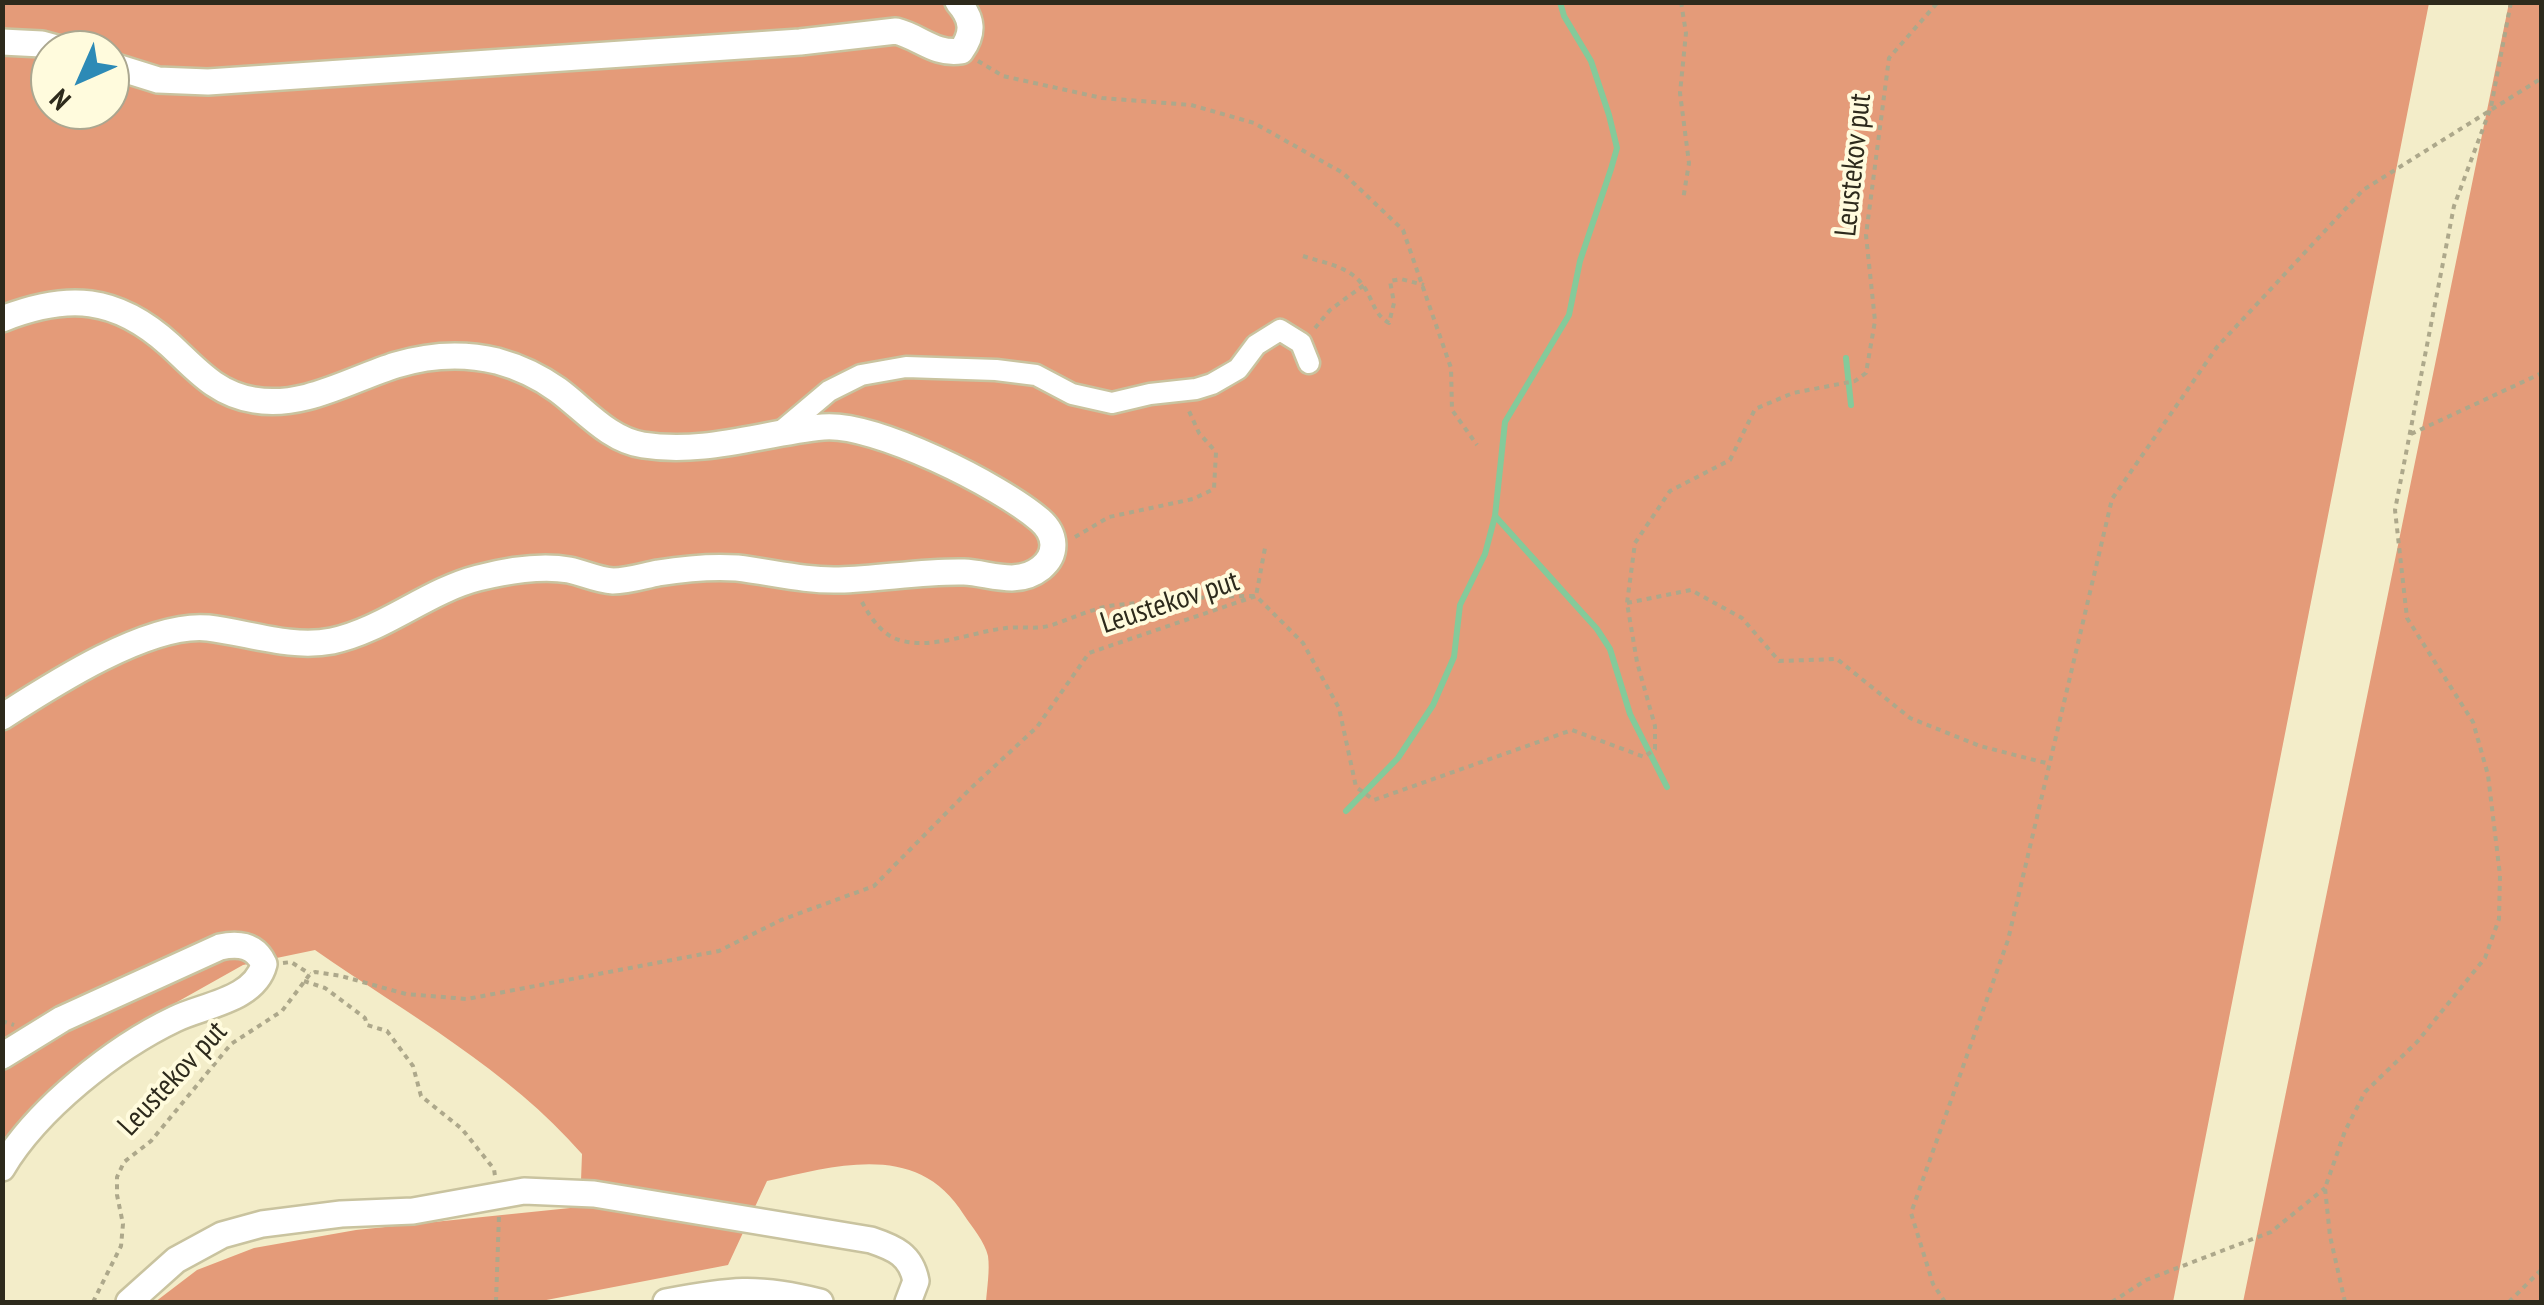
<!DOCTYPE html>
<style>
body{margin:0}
#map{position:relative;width:2544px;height:1305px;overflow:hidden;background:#f3edc9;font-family:"PT Sans Narrow",sans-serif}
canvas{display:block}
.frame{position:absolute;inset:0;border:5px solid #2d2a1c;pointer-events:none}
.north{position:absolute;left:30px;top:30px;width:100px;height:100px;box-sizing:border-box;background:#fffbdd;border:2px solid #aba790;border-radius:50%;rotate:225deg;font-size:28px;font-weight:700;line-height:40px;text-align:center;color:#2d2a1c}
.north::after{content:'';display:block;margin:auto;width:35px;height:45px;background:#2d8ab6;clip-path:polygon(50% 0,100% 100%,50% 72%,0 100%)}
</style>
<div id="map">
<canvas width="2544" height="1305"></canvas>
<div class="frame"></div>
<div class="north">N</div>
</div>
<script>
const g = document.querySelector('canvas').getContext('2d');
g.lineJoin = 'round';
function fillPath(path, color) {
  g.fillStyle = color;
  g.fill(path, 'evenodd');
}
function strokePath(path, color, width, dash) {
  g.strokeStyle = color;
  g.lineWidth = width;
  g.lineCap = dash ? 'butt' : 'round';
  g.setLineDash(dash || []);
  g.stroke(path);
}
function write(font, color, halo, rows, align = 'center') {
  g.font = font + ' "PT Sans Narrow",sans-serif';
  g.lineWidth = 8;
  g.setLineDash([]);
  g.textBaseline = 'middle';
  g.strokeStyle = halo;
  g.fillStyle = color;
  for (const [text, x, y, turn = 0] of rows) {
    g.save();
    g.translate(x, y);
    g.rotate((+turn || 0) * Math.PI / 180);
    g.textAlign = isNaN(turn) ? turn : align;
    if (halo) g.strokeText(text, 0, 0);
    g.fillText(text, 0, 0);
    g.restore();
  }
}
const forest = new Path2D(`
 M 3,3 L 2429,3 L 2173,1302 L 986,1302 C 987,1288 990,1270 988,1256 C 985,1242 972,1227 964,1215 C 919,1141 838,1165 767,1181 L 728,1265 L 536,1302 L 155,1302 L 197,1270 L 254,1248 L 356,1230 L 580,1207 L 582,1154 C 508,1069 407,1014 315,950 L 243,965 L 154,1015 L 61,1082 L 3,1143 ZM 50,50 L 110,50 L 110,110 L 50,110 Z
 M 2509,3 L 2542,3 L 2541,1302 L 2243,1302 Z`);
const stream = new Path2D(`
 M 1846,358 L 1851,405
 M 1496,517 L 1597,629 L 1610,649 L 1630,714 L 1667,787
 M 1346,811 L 1398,758 L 1433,705 L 1454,657 L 1460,605 L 1485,554 L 1495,516 L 1505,422 L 1569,315 L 1580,261 L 1611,169 L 1617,148 L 1609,115 L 1591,61 L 1564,16 L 1560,2`);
const path = new Path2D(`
 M 1681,2 L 1686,33 L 1680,93 L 1689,163 L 1683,200
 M 978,61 L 1003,76 L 1102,98 L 1191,105 L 1254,123 L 1343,173 L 1403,230 L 1451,368 L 1452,410 L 1477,445
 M 1303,256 C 1324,263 1348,266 1362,284 C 1373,298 1373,314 1389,323 L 1394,303 L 1390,281 L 1401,279 L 1424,285
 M 1315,328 L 1330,310 L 1364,285
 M 2411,434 L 2542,373
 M 1075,537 L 1109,517 L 1193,499 L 1214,489 L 1216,452 L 1199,433 L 1189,411
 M 862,602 C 870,617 882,635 899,640 C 934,650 971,632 1006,628 C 1021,626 1037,630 1052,625 C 1074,618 1094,607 1118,605 C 1164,600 1209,596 1256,596 L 1265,548
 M 1627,603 L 1691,590 L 1742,618 L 1779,661 L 1837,659 L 1910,718 L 1980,746 L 2050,764
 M 283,963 L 291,962 L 310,974
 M 304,981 L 325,988 L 365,1018 L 367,1025 L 387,1031 L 413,1066 L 421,1096 L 462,1129 L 494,1169 L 495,1176
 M 2,1021 L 14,1025
 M 93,1302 L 121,1246 L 123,1224 L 117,1195 L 117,1177 L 124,1162 L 151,1141 L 231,1044 L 282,1011 L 310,974 L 315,972 L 341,976 L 406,994 L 467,999 L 719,951 L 781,920 L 874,886 L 971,788 L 1037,727 L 1089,653 L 1256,596 L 1303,643 L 1339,708 L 1356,787 L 1374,800 L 1572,730 L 1644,757 L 1655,749 L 1655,726 L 1637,662 L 1627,603 L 1635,543 L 1670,491 L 1730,460 L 1755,409 L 1793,393 L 1855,381 L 1866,373 L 1875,321 L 1866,235 L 1889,58 L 1938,2
 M 496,1302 L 499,1215
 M 1945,1302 L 1933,1284 L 1911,1213 L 2008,940 L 2112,499 L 2217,347 L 2363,190 L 2542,78
 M 2112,1302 L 2146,1280 L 2271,1232 L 2325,1188
 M 2345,1302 L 2330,1236 L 2325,1188 L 2345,1131 L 2365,1092 L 2417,1042 L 2485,958 L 2499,919 L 2500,875 L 2488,775 L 2473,722 L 2407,618 L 2395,510 L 2454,206 L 2491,107 L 2511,2
 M 2509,1302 L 2542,1269`);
const minor = new Path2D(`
 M 778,434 L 829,391 L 861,375 L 906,367 L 996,370 L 1036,375 L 1072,394 L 1112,403 L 1150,394 L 1196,389 L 1212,384 L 1238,369 L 1256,345 L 1280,330 L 1301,343 L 1309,363`);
const major = new Path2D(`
 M 2,42 L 42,44 L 64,50
 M 110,65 L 158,80 L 208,82 L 800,42 L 896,31 C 920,37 935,55 961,51 C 974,33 973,19 958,2
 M 2,319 C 68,293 116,296 170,345 C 196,369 216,394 254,400 C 303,409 351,379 396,365 C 429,355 464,353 497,361 C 519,367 540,377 558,390 C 585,410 609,440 643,445 C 705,455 762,433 823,427 C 874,422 1001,486 1040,520 C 1056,534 1058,554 1041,568 C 1017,587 990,573 964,572 C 922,571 881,579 839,580 C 805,581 771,572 737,568 C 711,566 683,569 658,573 C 643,576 628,581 613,581 C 597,580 584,573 569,570 C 542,565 505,571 478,578 C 427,591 384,630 332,641 C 291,649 249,633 208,628 C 149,622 53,684 2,717
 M 2,1056 L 62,1019 L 220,947 C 239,943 255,945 264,964 C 255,1000 204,1005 175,1019 C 114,1048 37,1109 2,1168
 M 129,1302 L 176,1260 L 222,1235 L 262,1224 L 341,1214 L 413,1211 L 524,1191 L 594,1194 L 871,1240 C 895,1248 911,1255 916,1281 L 908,1302
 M 666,1302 C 729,1290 757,1286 820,1302`);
const streetNames = [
 ["Leustekov put",1854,165,-84],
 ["Leustekov put",1170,603,-18],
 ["Leustekov put",173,1079,-47]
];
fillPath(forest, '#e49b79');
strokePath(stream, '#84ca9a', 6);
strokePath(minor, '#c9c39f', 25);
strokePath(major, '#c9c39f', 30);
strokePath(path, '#ada88b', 4, [5, 5]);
strokePath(minor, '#fff', 20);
strokePath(major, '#fff', 25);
write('30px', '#2d2a1c', '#fffbdd', streetNames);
</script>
